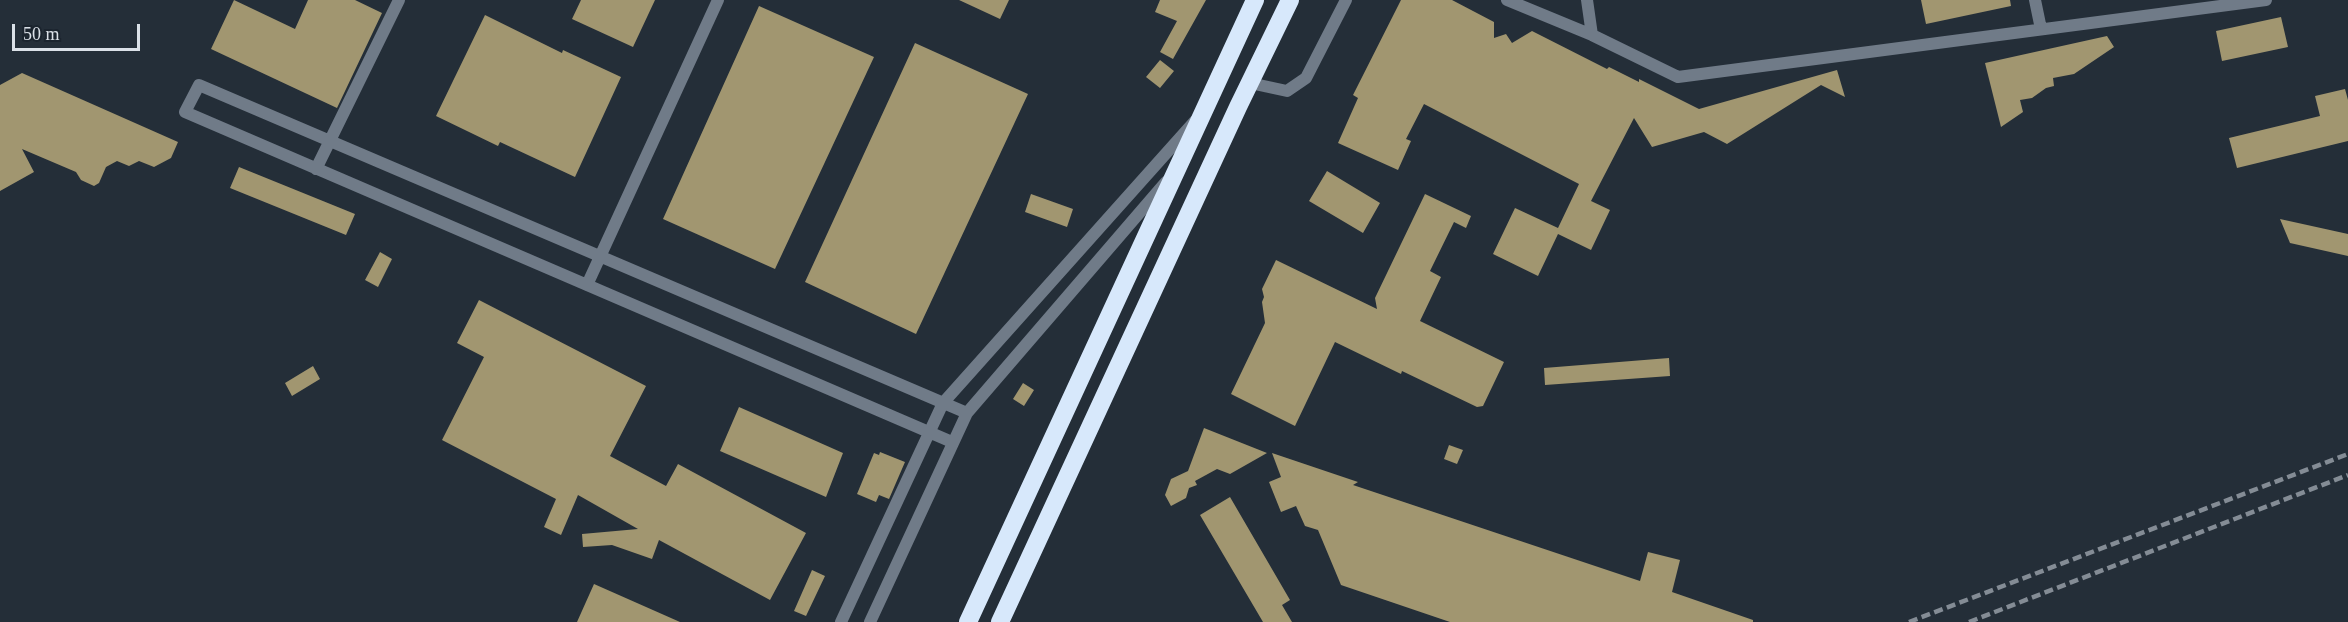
<!DOCTYPE html>
<style>
body{margin:0}
#map{position:relative;width:2348px;height:622px;overflow:hidden;background:#242e38;font-family:Georgia,serif}
canvas{display:block}
.scale{position:absolute;left:12px;top:24px;width:128px;height:27px;box-sizing:border-box;border:3px solid #dbe1e8;border-top:0;padding-left:8px;font-size:18px;line-height:21px;white-space:nowrap;color:#dbe1e8;-webkit-text-stroke:4px #1b242e;paint-order:stroke}
</style>
<div id="map">
<canvas width="2348" height="622"></canvas>
<div class="scale">50 m</div>
</div>
<script>
const g = document.querySelector('canvas').getContext('2d');
g.lineJoin = 'round';
function fillPath(path, color) {
  g.fillStyle = color;
  g.fill(path, 'evenodd');
}
function strokePath(path, color, width, dash) {
  g.strokeStyle = color;
  g.lineWidth = width;
  g.lineCap = dash ? 'butt' : 'round';
  g.setLineDash(dash || []);
  g.stroke(path);
}
const building = new Path2D(`
 M 234,0 L 295,29 L 308,0 L 355,0 L 382,13 L 337,108 L 211,49 Z
 M 581,0 L 655,0 L 633,47 L 572,19 Z
 M 959,0 L 1009,0 L 1000,19 Z
 M 1160,0 L 1206,0 L 1173,59 L 1160,52 L 1177,21 L 1155,12 Z
 M 1401,0 L 1452,0 L 1494,22 L 1494,38 L 1506,34 L 1512,43 L 1532,31 L 1607,69 L 1609,67 L 1639,82 L 1639,79 L 1699,109 L 1837,70 L 1845,97 L 1821,85 L 1727,144 L 1704,132 L 1652,147 L 1634,118 L 1591,201 L 1610,210 L 1591,250 L 1558,234 L 1538,276 L 1493,254 L 1515,208 L 1558,228 L 1579,184 L 1424,104 L 1406,139 L 1411,141 L 1398,170 L 1338,143 L 1358,98 L 1353,95 Z
 M 1921,0 L 2010,0 L 2011,6 L 1926,24 Z
 M 759,6 L 874,57 L 775,269 L 663,219 Z
 M 485,15 L 562,53 L 563,50 L 621,77 L 575,177 L 500,142 L 498,146 L 436,116 Z
 M 2281,17 L 2288,47 L 2222,61 L 2216,31 Z
 M 2107,36 L 2114,47 L 2074,74 L 2053,78 L 2054,86 L 2046,88 L 2032,98 L 2020,100 L 2023,112 L 2001,127 L 1985,63 Z
 M 915,43 L 1028,94 L 916,334 L 805,282 Z
 M 1160,60 L 1174,71 L 1160,88 L 1146,77 Z
 M 22,73 L 178,142 L 171,158 L 154,167 L 139,161 L 129,166 L 117,161 L 106,167 L 99,183 L 94,186 L 81,180 L 76,172 L 22,149 L 34,172 L 0,191 L 0,85 Z
 M 2345,89 L 2348,100 L 2348,141 L 2237,168 L 2229,138 L 2320,116 L 2315,96 Z
 M 239,167 L 355,214 L 346,235 L 230,188 Z
 M 1327,171 L 1380,203 L 1363,233 L 1309,201 Z
 M 1031,194 L 1073,209 L 1067,227 L 1025,212 Z
 M 1425,194 L 1471,216 L 1466,228 L 1454,222 L 1430,271 L 1441,277 L 1420,321 L 1504,362 L 1483,406 L 1477,407 L 1402,371 L 1401,374 L 1335,342 L 1295,426 L 1231,394 L 1265,323 L 1262,302 L 1264,297 L 1262,289 L 1276,260 L 1377,309 L 1375,298 Z
 M 2280,219 L 2348,234 L 2348,256 L 2290,243 Z
 M 380,252 L 392,259 L 378,287 L 365,280 Z
 M 479,300 L 646,386 L 610,456 L 666,486 L 678,464 L 806,533 L 770,600 L 659,540 L 652,559 L 612,545 L 583,547 L 582,534 L 638,529 L 578,495 L 561,535 L 544,527 L 556,499 L 442,440 L 484,357 L 457,343 Z
 M 1669,358 L 1670,376 L 1545,385 L 1544,368 Z
 M 313,366 L 320,379 L 292,396 L 285,383 Z
 M 1023,383 L 1034,390 L 1024,406 L 1013,399 Z
 M 739,407 L 843,453 L 826,497 L 720,451 Z
 M 1204,428 L 1267,453 L 1230,474 L 1217,469 L 1195,481 L 1197,485 L 1189,488 L 1186,498 L 1171,506 L 1165,495 L 1171,479 L 1188,471 Z
 M 1449,445 L 1463,450 L 1457,464 L 1444,459 Z
 M 880,452 L 905,462 L 889,499 L 879,495 L 876,502 L 857,494 L 874,453 L 879,455 Z
 M 1272,453 L 1358,482 L 1353,485 L 1640,581 L 1648,552 L 1680,560 L 1672,592 L 1753,620 L 1753,622 L 1450,622 L 1341,585 L 1318,530 L 1305,526 L 1296,506 L 1281,512 L 1269,482 L 1281,477 Z
 M 1230,497 L 1290,600 L 1282,605 L 1292,622 L 1263,622 L 1200,515 Z
 M 812,570 L 825,576 L 806,616 L 794,611 Z
 M 594,584 L 680,622 L 577,622 Z`);
const street = new Path2D(`
 M 1507,0 L 1592,35 L 1678,77 L 2266,0
 M 1587,0 L 1592,35
 M 2035,0 L 2041,29
 M 1250,83 L 1287,91 L 1306,78 L 1346,0
 M 316,169 L 399,0
 M 587,285 L 718,0
 M 952,442 L 185,112 L 199,85 L 967,413
 M 841,622 L 943,403 L 1195,121
 M 870,622 L 967,413 L 1166,182`);
const highway = new Path2D(`
 M 968,622 L 1255,0
 M 1000,622 L 1238,107 L 1290,0`);
const rail = new Path2D(`
 M 1909,622 L 2348,454
 M 1969,622 L 2348,475`);
fillPath(building, '#a19670');
strokePath(street, '#707b88', 12);
strokePath(highway, '#d7e8fb', 18);
strokePath(rail, '#848c95', 4.5, [9, 4.5]);
</script>
